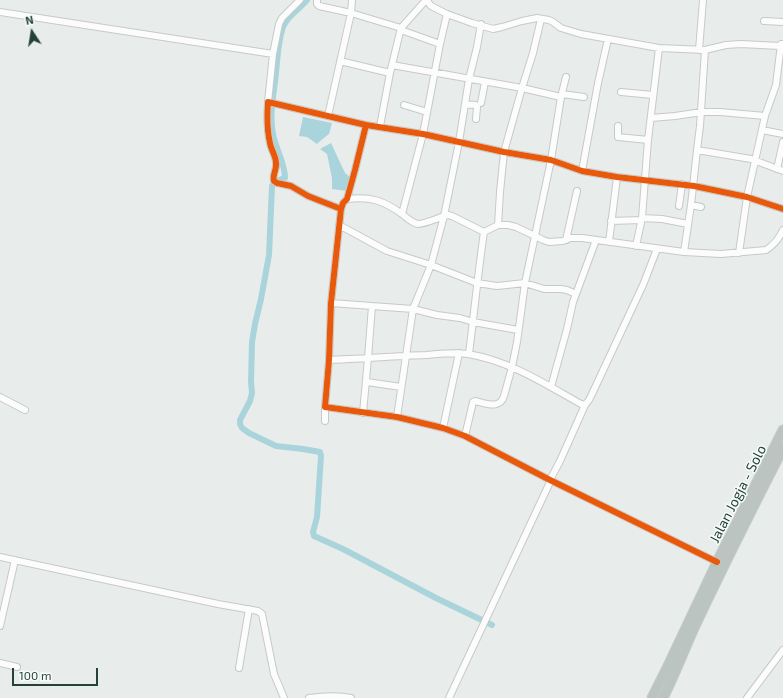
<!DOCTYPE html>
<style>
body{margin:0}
#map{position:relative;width:783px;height:698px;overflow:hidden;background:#e8edeb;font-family:"Exo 2",sans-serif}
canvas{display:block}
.north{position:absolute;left:12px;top:12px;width:40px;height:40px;-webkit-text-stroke:3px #f7fbf9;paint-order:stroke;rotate:348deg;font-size:11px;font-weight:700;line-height:16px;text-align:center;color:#24423a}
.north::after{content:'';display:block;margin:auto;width:14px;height:18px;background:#24423a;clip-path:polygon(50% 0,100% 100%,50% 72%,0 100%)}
.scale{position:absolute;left:12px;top:668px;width:86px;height:18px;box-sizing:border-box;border:2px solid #24423a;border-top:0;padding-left:5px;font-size:12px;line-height:14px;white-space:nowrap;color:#24423a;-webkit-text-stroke:3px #f7fbf9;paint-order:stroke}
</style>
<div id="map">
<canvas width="783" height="698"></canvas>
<div class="north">N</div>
<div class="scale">100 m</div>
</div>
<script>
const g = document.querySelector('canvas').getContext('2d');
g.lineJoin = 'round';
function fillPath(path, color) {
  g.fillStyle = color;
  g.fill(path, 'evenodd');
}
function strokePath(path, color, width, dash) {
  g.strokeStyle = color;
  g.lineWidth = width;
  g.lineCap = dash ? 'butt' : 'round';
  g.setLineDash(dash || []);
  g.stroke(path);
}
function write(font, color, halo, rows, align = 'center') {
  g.font = font + ' "Exo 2",sans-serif';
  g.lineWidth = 3;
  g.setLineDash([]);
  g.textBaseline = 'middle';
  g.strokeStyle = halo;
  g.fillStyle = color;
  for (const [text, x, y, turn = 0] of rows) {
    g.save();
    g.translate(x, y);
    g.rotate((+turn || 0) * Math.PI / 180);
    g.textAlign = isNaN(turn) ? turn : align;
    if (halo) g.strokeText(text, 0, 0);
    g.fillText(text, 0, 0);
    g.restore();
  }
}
const water = new Path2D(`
 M 303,117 L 332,123 L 329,134 L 319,142 L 317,144 L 307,137 L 299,136 Z
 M 331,143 L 345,173 L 351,178 L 347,191 L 332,189 L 332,178 L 327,154 L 320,149 Z`);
const canal = new Path2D(`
 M 307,0 C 300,9 289,15 284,25 C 279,35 277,61 276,73 C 274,93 269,114 273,134 C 276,150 285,163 285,178 L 276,181 L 272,186 L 269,255 L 261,299 L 255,324 L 252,342 L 251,382 L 252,393 L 250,401 L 240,420 L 240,424 L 242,428 L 249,433 L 276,446 L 303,449 L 320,452 L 321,456 L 317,517 L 313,532 L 314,536 L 343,549 L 436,598 L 492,625`);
const minor = new Path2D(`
 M 317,0 L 317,4 L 319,6 L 351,13 L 401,28 L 426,0
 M 427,0 L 430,5 L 433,7 L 447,14 L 472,23 L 493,29 L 502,27 L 522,21 L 537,18 L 549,20 L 553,22 L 561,28 L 581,34 L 659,48 L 705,50 L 726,45 L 741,44 L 780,46
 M 0,12 L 273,54
 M 764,21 L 783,22
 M 401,30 L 440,44
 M 659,48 L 648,140 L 642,218 L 662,219 L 688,224
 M 699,50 L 703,0
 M 340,61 L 390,73
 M 392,65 L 522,88 L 561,97
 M 621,92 L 653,95
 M 562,94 L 584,97
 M 268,102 L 273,54 L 279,24 L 282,18 L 300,0
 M 481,103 L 485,82
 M 465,104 L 476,105 L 477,107 L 476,119
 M 404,105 L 427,112
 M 328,116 L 351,13 L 352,0
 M 651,118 L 675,116 L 702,112 L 720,112 L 765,116
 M 366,125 L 355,170 L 347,199 L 343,203 L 341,209 L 331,303 L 329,360 L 325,407 L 397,417 L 443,428 L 465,436 L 550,480 L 717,562
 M 380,126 L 390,73 L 401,28
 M 618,126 L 618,137 L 648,140
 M 762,130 L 783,134
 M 697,150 L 751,159 L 783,171
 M 777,169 L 783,142
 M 582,171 L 598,83 L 608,39
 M 347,199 C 371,196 384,201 402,214 C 407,218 412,223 418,224 C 425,224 440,217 448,215 L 452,216 L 484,232 L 498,225 L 508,225 L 516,227 L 535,236 L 543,240 L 549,242 L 563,241 L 570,238 L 582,238 L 684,252 L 721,254 L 766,250 C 774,245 779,239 783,230
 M 691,205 L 701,207
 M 679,206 L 682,184
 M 341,209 L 308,196 L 291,186 L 277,183 L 274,181 C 272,175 277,170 276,163 C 276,156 271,150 270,143 C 267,130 267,115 268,102 L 366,125 L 423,134 L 504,152 L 551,160 L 582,171 L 617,177 L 694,186 L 747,197 L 783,209
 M 402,214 L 423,134 L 440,44 L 447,14
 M 611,221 L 641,220
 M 339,225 L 387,251 L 431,265 L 477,283 L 497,286 L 525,283 L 544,289 L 561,289 L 567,290 L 576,294 L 573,302 L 567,329 L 551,387
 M 498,225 L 500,192 L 504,152 L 522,88 L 533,53 L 541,19
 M 566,240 L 577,191
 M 609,242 L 617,177
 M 636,246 L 642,218
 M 684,252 L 691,205 L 697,150 L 700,126 L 705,50
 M 739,253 L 747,197 L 765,116 L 776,85 L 781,44 L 782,44
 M 576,294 L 596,240
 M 331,303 L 413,309 L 437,315 L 460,318 L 473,322 L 518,330
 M 469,354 C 474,314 478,273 484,232
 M 329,360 C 361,359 393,356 426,355 C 440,354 454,352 468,354 C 510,361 545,384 581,404 L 585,405 L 589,400 L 592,394 L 643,285 L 657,249
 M 367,382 L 401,387
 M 0,397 L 25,410
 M 363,413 L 368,358 L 372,306
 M 397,417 L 413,309 L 431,265 L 444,216 L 459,142 L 469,79 L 477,47 L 481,24
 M 325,421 L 325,407
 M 443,428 L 459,353
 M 465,436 L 473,402 L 475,401 C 485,403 500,410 504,396 L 512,367 L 517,342 L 525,283 L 551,160 L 561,97 L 566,77
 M 550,480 L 560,461 L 585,405
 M 0,557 L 218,604 L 258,611 L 262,614 L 274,674 L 284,698
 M 0,626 L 15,560
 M 0,663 L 17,667
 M 239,668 L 249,609
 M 309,698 C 323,696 337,695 351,698
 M 449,698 L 551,480
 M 747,698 L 783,650`);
const highway = new Path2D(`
 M 652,698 L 667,668 L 717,562 L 783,430
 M 663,698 C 675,674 684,650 695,626 C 723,566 753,507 783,448`);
const cycleway = new Path2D(`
 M 366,125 L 355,170 L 347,199 L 343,203 L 341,209 L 331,303 L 329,360 L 325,407 L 397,417 L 443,428 L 465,436 L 550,480 L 717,562
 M 341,209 L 308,196 L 291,186 L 277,183 L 274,181 C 272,175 277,170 276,163 C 276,156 271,150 270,143 C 267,130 267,115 268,102 L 366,125 L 423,134 L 504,152 L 551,160 L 582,171 L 617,177 L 694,186 L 747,197 L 783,209`);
const streetNames = [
 ["Jalan Jogja - Solo",738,494,-63]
];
fillPath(water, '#a9d4db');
strokePath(canal, '#a9d4db', 6);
strokePath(minor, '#c5cac8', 8);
strokePath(highway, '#c3ccc9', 11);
strokePath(minor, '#fcfcfc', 6);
strokePath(highway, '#bcc4c2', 9);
strokePath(cycleway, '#e8590c', 6);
write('14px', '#24423a', '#f7fbf9', streetNames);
</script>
